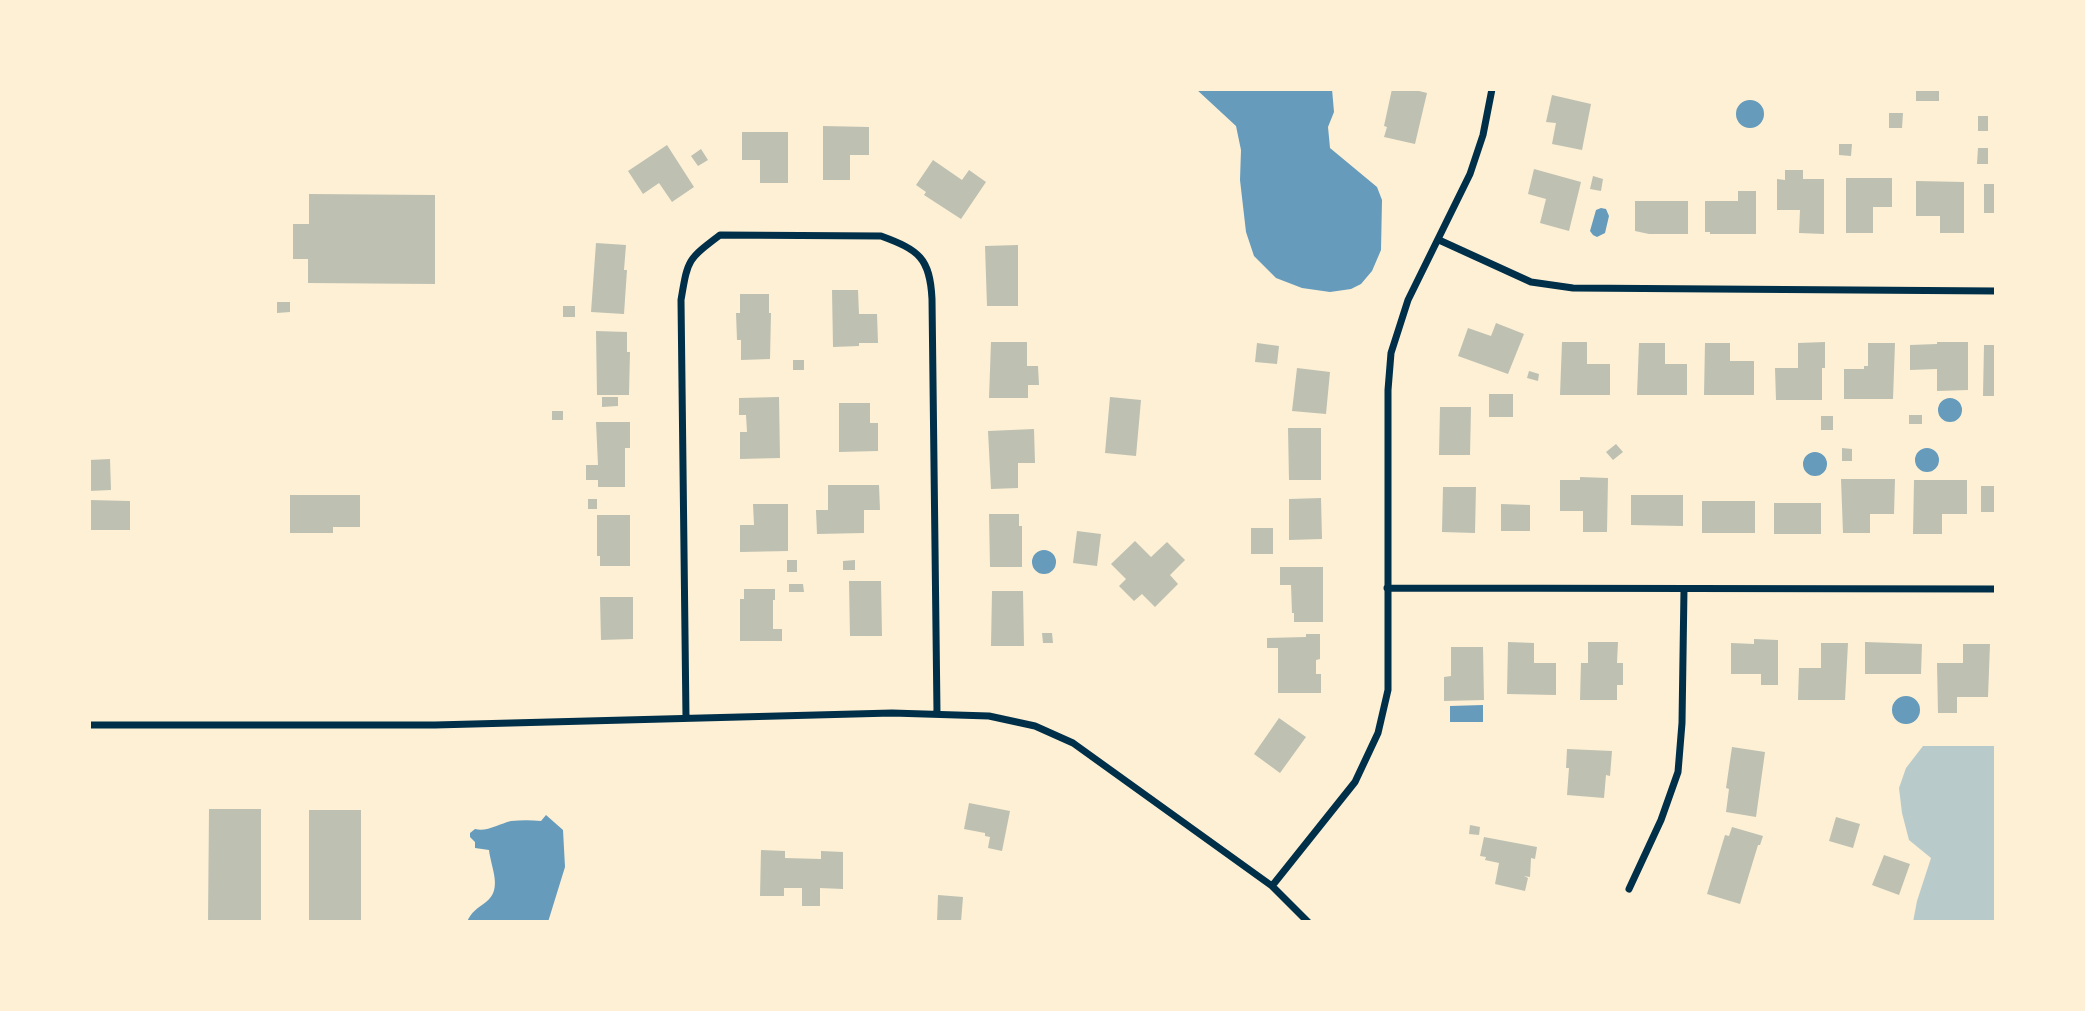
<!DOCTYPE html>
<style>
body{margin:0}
#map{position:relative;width:2085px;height:1011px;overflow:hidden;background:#fdf0d5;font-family:"Noto Sans",sans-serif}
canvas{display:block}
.frame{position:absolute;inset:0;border:91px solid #fdf0d5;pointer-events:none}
</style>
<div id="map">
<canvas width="2085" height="1011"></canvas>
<div class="frame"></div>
</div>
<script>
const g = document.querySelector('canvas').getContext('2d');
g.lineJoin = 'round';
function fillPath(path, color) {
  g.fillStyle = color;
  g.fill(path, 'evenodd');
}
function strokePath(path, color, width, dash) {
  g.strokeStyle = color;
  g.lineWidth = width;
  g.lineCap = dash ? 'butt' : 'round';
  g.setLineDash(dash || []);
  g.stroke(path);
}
const green = new Path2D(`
 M 1923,746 L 1996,746 L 1996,922 L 1913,922 L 1917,901 L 1931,858 L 1909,840 L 1902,813 L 1899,788 L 1906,768 Z`);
const water = new Path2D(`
 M 1196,89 L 1332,89 L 1334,112 L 1328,127 L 1330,148 L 1377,187 L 1382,200 L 1381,250 L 1372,271 L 1361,284 L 1351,289 L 1330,292 L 1302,288 L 1276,278 L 1254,256 L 1246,232 L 1240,180 L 1241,150 L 1236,126 Z
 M1736 114a14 14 0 1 1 28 0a14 14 0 1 1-28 0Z
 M 1601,208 L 1606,209 L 1609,216 L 1605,233 L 1597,237 L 1593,235 L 1590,231 L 1596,210 Z
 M1938 410a12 12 0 1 1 24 0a12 12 0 1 1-24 0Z
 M1915 460a12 12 0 1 1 24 0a12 12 0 1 1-24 0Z
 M1803 464a12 12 0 1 1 24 0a12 12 0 1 1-24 0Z
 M1032 562a12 12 0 1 1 24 0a12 12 0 1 1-24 0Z
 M1892 710a14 14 0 1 1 28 0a14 14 0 1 1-28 0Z
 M 1483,705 L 1483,722 L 1450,722 L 1450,706 Z
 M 546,815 L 563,830 L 565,867 L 548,922 L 467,922 C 471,912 478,908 486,902 C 503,889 491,868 489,850 L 475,848 L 475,842 L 470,837 L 470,833 L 475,829 C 487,832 499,824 511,821 C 521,820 531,820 541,821 Z`);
const building = new Path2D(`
 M 1392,89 L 1411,89 L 1427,93 L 1415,144 L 1384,137 L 1387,127 L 1384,126 Z
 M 1916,89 L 1939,89 L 1939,101 L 1916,101 Z
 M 1552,95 L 1591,104 L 1582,150 L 1552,144 L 1556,123 L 1546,122 Z
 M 1889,113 L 1903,113 L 1902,128 L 1889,128 Z
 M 1978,116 L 1988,116 L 1988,131 L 1978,131 Z
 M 823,126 L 869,127 L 869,155 L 850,155 L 850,180 L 823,180 Z
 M 742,132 L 788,132 L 788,183 L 760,183 L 760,160 L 742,160 Z
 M 1839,144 L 1852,144 L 1851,156 L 1839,155 Z
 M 667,145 L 694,187 L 672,202 L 659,183 L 643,194 L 628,171 Z
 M 1978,148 L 1988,148 L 1988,164 L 1977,164 Z
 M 701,149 L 708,160 L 698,166 L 691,156 Z
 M 933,160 L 962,180 L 969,170 L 986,182 L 961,219 L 924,195 L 926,192 L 916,185 Z
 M 1534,169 L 1581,182 L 1569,231 L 1540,223 L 1546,199 L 1528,194 Z
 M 1785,170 L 1803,170 L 1803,179 L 1824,179 L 1824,234 L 1799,233 L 1800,210 L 1777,210 L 1777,179 L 1785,180 Z
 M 1593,176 L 1603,179 L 1601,191 L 1590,189 Z
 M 1846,178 L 1892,178 L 1892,207 L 1873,207 L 1873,233 L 1846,233 Z
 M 1916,181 L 1964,182 L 1964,233 L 1940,233 L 1940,216 L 1916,216 Z
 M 1984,184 L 1996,184 L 1996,213 L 1984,213 Z
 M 1738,191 L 1756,191 L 1756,234 L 1710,234 L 1710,232 L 1705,232 L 1705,201 L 1738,201 Z
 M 309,194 L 435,195 L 435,284 L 308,283 L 308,259 L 293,259 L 293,224 L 309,224 Z
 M 1635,201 L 1688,201 L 1688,234 L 1649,234 L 1635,231 Z
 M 596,243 L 626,245 L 624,270 L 627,270 L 624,314 L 591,312 Z
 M 1018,245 L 1018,306 L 987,306 L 985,246 Z
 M 832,290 L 858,290 L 859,314 L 877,314 L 878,343 L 859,343 L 859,346 L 833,347 Z
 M 740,294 L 769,294 L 769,313 L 771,313 L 770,359 L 741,360 L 741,340 L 737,340 L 736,313 L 740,313 Z
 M 277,302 L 290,302 L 290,312 L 277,313 Z
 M 563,306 L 575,306 L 575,317 L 563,317 Z
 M 1496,323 L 1524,334 L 1508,374 L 1458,356 L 1468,328 L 1491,336 Z
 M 596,331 L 627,332 L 627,352 L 630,352 L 629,395 L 597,395 Z
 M 991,342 L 1027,342 L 1027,366 L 1038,366 L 1039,385 L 1028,385 L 1028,398 L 989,398 Z
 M 1562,342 L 1587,342 L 1587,364 L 1610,364 L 1610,395 L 1560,395 Z
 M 1825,342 L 1825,368 L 1822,368 L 1822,400 L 1776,400 L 1775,368 L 1798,368 L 1798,343 Z
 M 1937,342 L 1968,342 L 1968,390 L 1937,391 L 1937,369 L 1910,370 L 1910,345 L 1937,344 Z
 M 1257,343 L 1279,346 L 1277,364 L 1255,362 Z
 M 1639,343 L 1665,343 L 1665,364 L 1687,364 L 1687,395 L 1637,395 Z
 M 1705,343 L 1730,343 L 1730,361 L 1754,361 L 1754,395 L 1704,395 Z
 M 1868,343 L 1895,343 L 1893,399 L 1844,399 L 1844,369 L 1864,369 L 1864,366 L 1868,366 Z
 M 1984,345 L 1996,345 L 1996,396 L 1983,396 Z
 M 793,360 L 804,360 L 804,370 L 793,370 Z
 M 1297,368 L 1330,372 L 1326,414 L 1292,411 Z
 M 1529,371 L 1539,374 L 1538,381 L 1527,378 Z
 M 1489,394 L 1513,394 L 1513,417 L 1489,417 Z
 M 602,397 L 618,397 L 618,406 L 602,407 Z
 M 779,397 L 780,458 L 740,459 L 740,432 L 747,432 L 746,415 L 739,415 L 739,398 Z
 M 1110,397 L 1141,400 L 1136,456 L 1105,453 Z
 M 839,403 L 870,403 L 870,423 L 878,423 L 878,451 L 839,452 Z
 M 1440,407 L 1471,407 L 1470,455 L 1439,455 Z
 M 552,411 L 563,411 L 563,420 L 552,420 Z
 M 1909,415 L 1922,415 L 1922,424 L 1909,424 Z
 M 1821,416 L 1833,416 L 1833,430 L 1821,430 Z
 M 596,422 L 630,422 L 630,448 L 625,448 L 625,487 L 598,487 L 598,480 L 586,480 L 586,465 L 598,465 Z
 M 1288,428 L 1321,428 L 1321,480 L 1289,480 Z
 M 1034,429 L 1035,463 L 1018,463 L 1018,488 L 991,489 L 988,431 Z
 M 1616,444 L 1623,452 L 1613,460 L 1606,452 Z
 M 1842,448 L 1852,449 L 1852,461 L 1842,461 Z
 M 110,459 L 111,490 L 89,491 L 89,460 Z
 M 1580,477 L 1608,478 L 1607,532 L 1583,532 L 1583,511 L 1560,511 L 1560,480 L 1580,480 Z
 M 1841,479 L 1895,479 L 1894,514 L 1870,514 L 1870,533 L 1843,533 Z
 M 1914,480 L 1967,480 L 1967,514 L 1942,514 L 1942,534 L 1913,534 Z
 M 828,485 L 879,485 L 880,510 L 864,510 L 864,533 L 817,534 L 816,510 L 828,510 Z
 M 1981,486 L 1996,486 L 1996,512 L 1981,512 Z
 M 1443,487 L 1476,487 L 1475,533 L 1442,532 Z
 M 290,495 L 360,495 L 360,527 L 333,527 L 333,533 L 290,533 Z
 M 1631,495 L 1683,495 L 1683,526 L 1631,525 Z
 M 1321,498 L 1322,539 L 1289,540 L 1289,499 Z
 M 588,499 L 597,499 L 597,509 L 588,509 Z
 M 89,500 L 130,501 L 130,530 L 89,530 Z
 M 1702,501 L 1755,501 L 1755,533 L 1702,533 Z
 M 1774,503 L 1821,503 L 1821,534 L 1774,534 Z
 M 753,504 L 788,504 L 788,551 L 740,552 L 740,525 L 754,525 Z
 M 1501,504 L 1530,505 L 1530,531 L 1501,531 Z
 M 989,514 L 1019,514 L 1019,526 L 1022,526 L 1022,567 L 990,567 Z
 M 597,515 L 630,515 L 630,566 L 600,566 L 600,556 L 597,556 Z
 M 1251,528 L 1273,528 L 1273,554 L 1251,554 Z
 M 1077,531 L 1101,534 L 1097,566 L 1073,563 Z
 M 1135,541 L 1151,557 L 1167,542 L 1185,560 L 1170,575 L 1178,584 L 1155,607 L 1142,594 L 1134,601 L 1119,586 L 1126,579 L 1111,564 Z
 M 787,560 L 797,560 L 797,572 L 787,572 Z
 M 855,560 L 855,570 L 843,570 L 843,561 Z
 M 1280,567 L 1323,567 L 1323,622 L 1294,622 L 1294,613 L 1292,613 L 1291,585 L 1280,585 Z
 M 849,581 L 881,581 L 882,636 L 850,636 Z
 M 789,584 L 803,584 L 804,592 L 789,592 Z
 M 744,589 L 775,589 L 775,600 L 773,600 L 773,629 L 782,629 L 782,641 L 740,641 L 740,599 L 744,599 Z
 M 992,591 L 1023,591 L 1024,646 L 991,646 Z
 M 600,597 L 633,597 L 633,639 L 601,640 Z
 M 1042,633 L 1052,633 L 1053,643 L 1043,643 Z
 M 1306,634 L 1320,634 L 1320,659 L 1316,660 L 1316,674 L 1321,674 L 1321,693 L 1278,693 L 1278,648 L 1267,648 L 1267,638 L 1306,637 Z
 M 1754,639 L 1778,640 L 1778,685 L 1761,685 L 1761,674 L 1731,674 L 1731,643 L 1754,644 Z
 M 1508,642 L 1534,643 L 1534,663 L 1556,663 L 1556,695 L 1507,694 Z
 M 1588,642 L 1618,642 L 1617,663 L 1623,663 L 1623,685 L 1617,685 L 1617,700 L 1580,700 L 1581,663 L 1588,663 Z
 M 1865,642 L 1922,644 L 1921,674 L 1865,674 Z
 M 1821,643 L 1848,643 L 1845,700 L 1798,700 L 1799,668 L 1821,668 Z
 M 1963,644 L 1990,644 L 1988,697 L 1957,697 L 1957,713 L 1938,713 L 1937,663 L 1963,663 Z
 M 1451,647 L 1483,647 L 1484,700 L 1444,701 L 1444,677 L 1451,676 Z
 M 1279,718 L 1306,737 L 1280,773 L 1254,754 Z
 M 1732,747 L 1765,752 L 1756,817 L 1726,812 L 1729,789 L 1726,788 Z
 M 1567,749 L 1612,751 L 1610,776 L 1606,775 L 1604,798 L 1567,795 L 1569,768 L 1566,768 Z
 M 969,803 L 1010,811 L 1002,851 L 988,848 L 990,837 L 985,836 L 985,833 L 964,829 Z
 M 209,809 L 261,809 L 261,922 L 208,922 Z
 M 309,810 L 361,810 L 361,922 L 309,922 Z
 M 1836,817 L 1860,824 L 1853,848 L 1829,841 Z
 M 1470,825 L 1480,827 L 1479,835 L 1469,834 Z
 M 1732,827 L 1763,836 L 1760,845 L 1758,845 L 1740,904 L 1707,894 L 1725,835 L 1729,836 Z
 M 1484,837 L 1537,847 L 1535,859 L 1531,858 L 1530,877 L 1524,876 L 1528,878 L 1525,891 L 1495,884 L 1499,863 L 1485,860 L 1486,857 L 1480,856 Z
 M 761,850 L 785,851 L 785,858 L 821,859 L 821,851 L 843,852 L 843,889 L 820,888 L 820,906 L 802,906 L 802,888 L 784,888 L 784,896 L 760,896 Z
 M 1884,855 L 1910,864 L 1899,895 L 1872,885 Z
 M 938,895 L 963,897 L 961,922 L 937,922 Z`);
const minor = new Path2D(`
 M 1439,240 L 1531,282 L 1573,288 L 1996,291
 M 1387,588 L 1996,589
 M 686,718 L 681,300 C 688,259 687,260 720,235 L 881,236 C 919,250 930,258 932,299 L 937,713
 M 89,725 L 435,725 L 892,713 L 989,716 L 1035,726 L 1073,743 L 1272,886 L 1308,922
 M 1272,886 L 1355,782 L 1378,733 L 1388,690 L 1388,390 L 1391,353 L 1408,300 L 1470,174 L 1483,135 L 1492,89
 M 1629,889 L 1661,820 L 1678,772 L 1682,723 L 1684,589`);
fillPath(green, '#b9caca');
fillPath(water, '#669bbc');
fillPath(building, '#bec0b2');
strokePath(minor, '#003049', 7);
</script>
